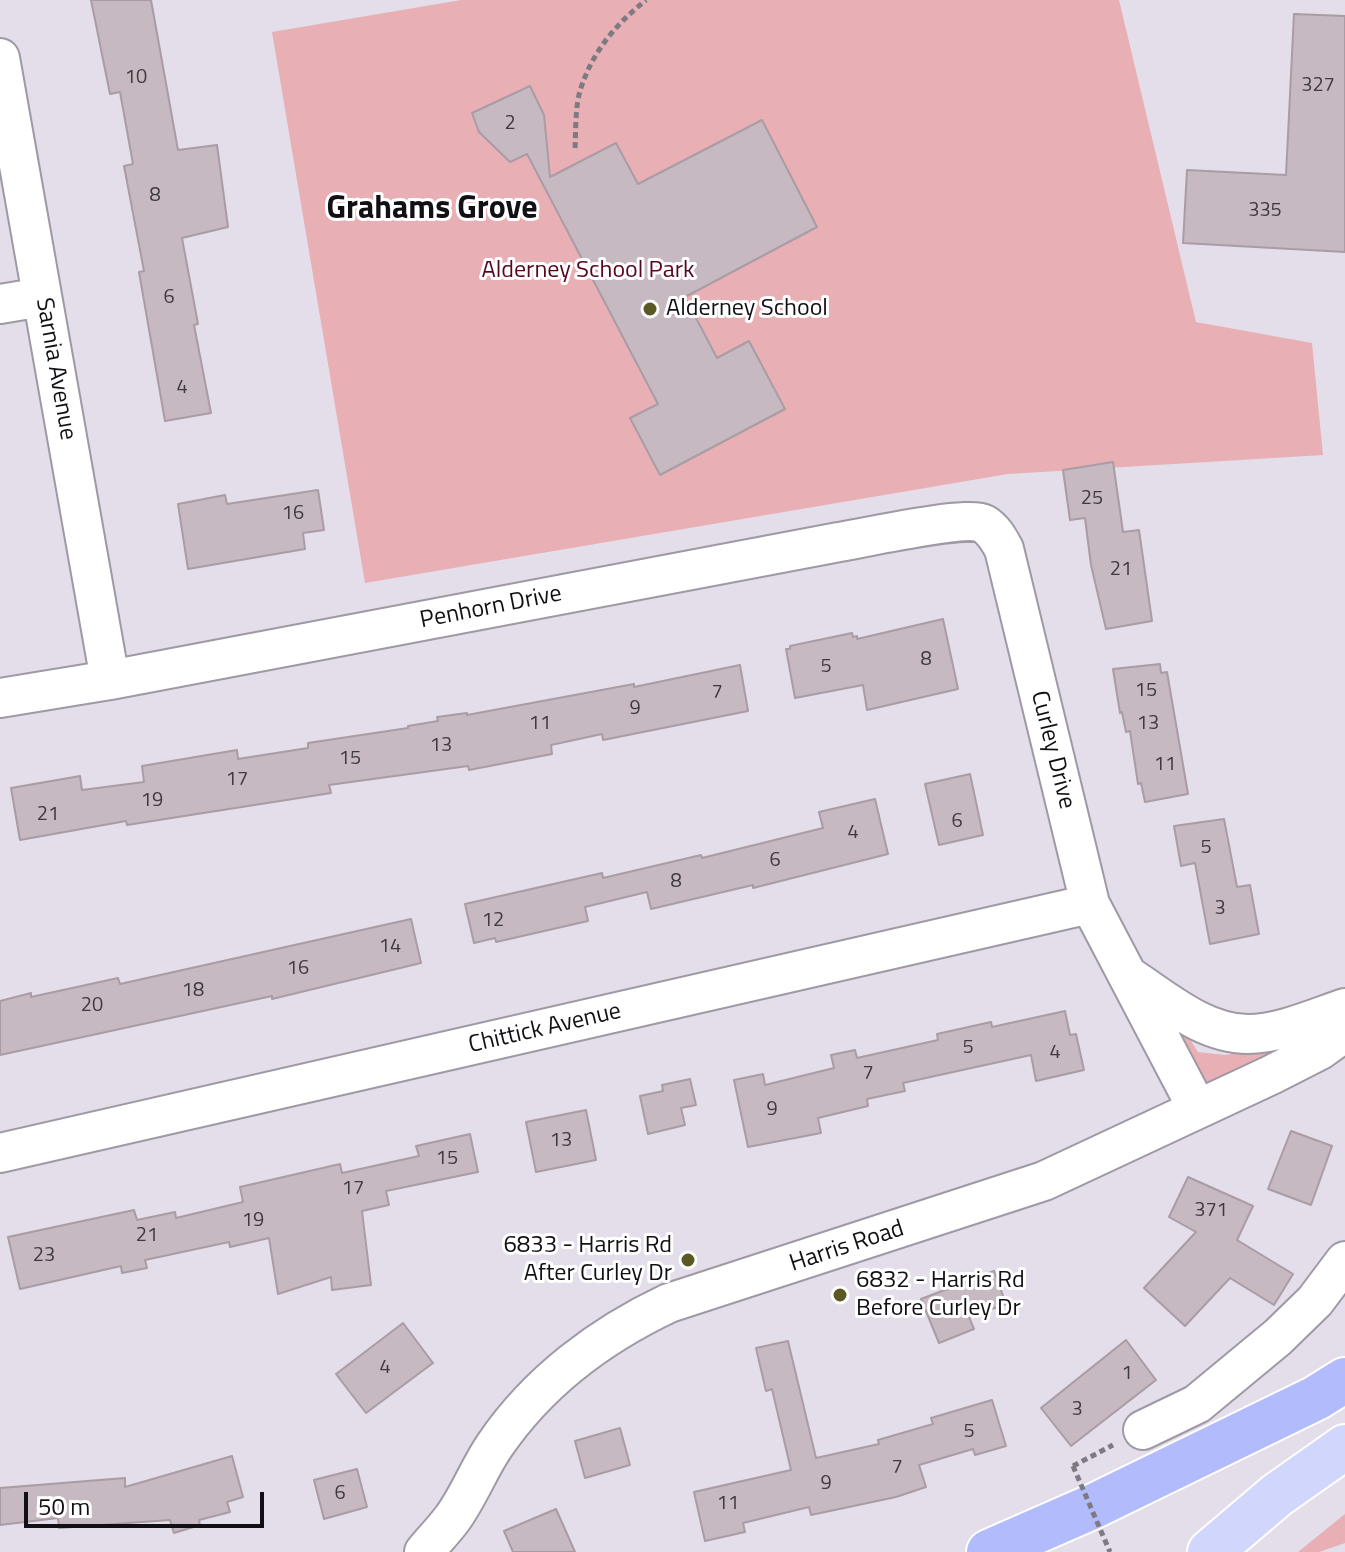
<!DOCTYPE html>
<style>
body{margin:0}
#map{position:relative;width:1345px;height:1552px;overflow:hidden;background:#e4ddea;font-family:"Titillium Web",sans-serif}
canvas{display:block}
.scale{position:absolute;left:24px;top:1492px;width:240px;height:36px;box-sizing:border-box;border:4px solid #121014;border-top:0;padding-left:10px;font-size:24px;line-height:28px;white-space:nowrap;color:#121014;-webkit-text-stroke:6px #fff;paint-order:stroke}
</style>
<div id="map">
<canvas width="1345" height="1552"></canvas>
<div class="scale">50 m</div>
</div>
<script>
const g = document.querySelector('canvas').getContext('2d');
g.lineJoin = 'round';
function fillPath(path, color) {
  g.fillStyle = color;
  g.fill(path, 'evenodd');
}
function strokePath(path, color, width, dash) {
  g.strokeStyle = color;
  g.lineWidth = width;
  g.lineCap = dash ? 'butt' : 'round';
  g.setLineDash(dash || []);
  g.stroke(path);
}
function write(font, color, halo, rows, align = 'center') {
  g.font = font + ' "Titillium Web",sans-serif';
  g.lineWidth = 6;
  g.setLineDash([]);
  g.textBaseline = 'middle';
  g.strokeStyle = halo;
  g.fillStyle = color;
  for (const [text, x, y, turn = 0] of rows) {
    g.save();
    g.translate(x, y);
    g.rotate((+turn || 0) * Math.PI / 180);
    g.textAlign = isNaN(turn) ? turn : align;
    if (halo) g.strokeText(text, 0, 0);
    g.fillText(text, 0, 0);
    g.restore();
  }
}
const green = new Path2D(`
 M 461,0 L 1119,0 L 1196,322 L 1312,343 L 1323,455 L 1008,474 L 365,583 L 272,32 Z
 M 1168,1024 L 1186,1033 L 1198,1052 L 1225,1055 L 1289,1045 L 1210,1086 L 1191,1079 Z
 M 1345,1514 L 1345,1543 L 1319,1552 L 1298,1552 Z`);
const building = new Path2D(`
 M 91,0 L 151,0 L 178,150 L 217,145 L 228,227 L 182,238 L 198,324 L 194,325 L 211,413 L 165,421 L 139,272 L 144,271 L 124,166 L 133,164 L 120,92 L 110,94 Z
 M 1294,14 L 1345,16 L 1345,252 L 1183,243 L 1187,170 L 1286,175 Z
 M 530,86 L 544,115 L 550,177 L 616,143 L 638,184 L 762,120 L 817,227 L 685,297 L 717,358 L 749,341 L 785,409 L 660,475 L 630,418 L 658,404 L 527,154 L 510,162 L 479,132 L 472,113 Z
 M 1113,462 L 1123,532 L 1139,530 L 1152,621 L 1106,629 L 1091,565 L 1085,518 L 1070,520 L 1063,470 Z
 M 318,490 L 324,530 L 303,533 L 305,549 L 188,569 L 178,504 L 225,495 L 227,504 Z
 M 943,619 L 958,689 L 867,710 L 863,685 L 795,698 L 786,649 L 790,649 L 790,646 L 852,633 L 853,637 L 857,636 L 857,639 Z
 M 1160,664 L 1161,673 L 1167,672 L 1188,794 L 1145,802 L 1141,783 L 1138,784 L 1130,731 L 1126,732 L 1122,712 L 1120,713 L 1113,669 Z
 M 740,665 L 748,711 L 603,740 L 602,734 L 551,745 L 552,754 L 469,770 L 468,766 L 329,785 L 331,793 L 127,825 L 126,821 L 20,840 L 11,788 L 80,776 L 82,790 L 144,782 L 142,766 L 237,750 L 238,759 L 308,748 L 308,743 L 408,728 L 408,726 L 438,721 L 437,717 L 467,713 L 467,715 L 634,684 L 634,687 Z
 M 970,774 L 983,835 L 939,845 L 925,784 Z
 M 875,799 L 888,854 L 753,888 L 753,885 L 651,909 L 647,892 L 585,907 L 588,921 L 496,942 L 495,938 L 474,943 L 465,904 L 602,873 L 603,878 L 701,855 L 702,858 L 823,828 L 819,812 Z
 M 1224,819 L 1237,887 L 1250,885 L 1259,934 L 1210,944 L 1195,863 L 1181,866 L 1174,826 Z
 M 411,919 L 421,963 L 272,999 L 272,996 L 0,1055 L 0,1001 L 31,993 L 31,997 L 118,978 L 120,984 Z
 M 1065,1011 L 1070,1035 L 1076,1034 L 1084,1070 L 1036,1081 L 1031,1055 L 903,1083 L 905,1091 L 867,1099 L 868,1106 L 818,1118 L 821,1133 L 748,1147 L 734,1080 L 763,1074 L 765,1085 L 834,1068 L 831,1055 L 855,1050 L 857,1058 L 938,1040 L 937,1034 L 991,1022 L 992,1027 Z
 M 690,1079 L 696,1105 L 681,1108 L 685,1125 L 648,1134 L 640,1096 L 663,1091 L 662,1085 Z
 M 586,1110 L 596,1160 L 536,1172 L 526,1122 Z
 M 1291,1131 L 1332,1146 L 1311,1205 L 1268,1189 Z
 M 470,1134 L 478,1172 L 386,1191 L 389,1205 L 362,1211 L 371,1285 L 332,1290 L 331,1277 L 278,1294 L 269,1238 L 230,1247 L 229,1242 L 145,1260 L 147,1268 L 122,1273 L 121,1266 L 20,1289 L 8,1237 L 134,1210 L 137,1220 L 175,1212 L 176,1218 L 243,1202 L 240,1187 L 340,1164 L 342,1173 L 419,1156 L 416,1146 Z
 M 1188,1177 L 1253,1206 L 1237,1240 L 1293,1274 L 1274,1305 L 1230,1278 L 1185,1326 L 1144,1288 L 1196,1232 L 1169,1217 Z
 M 994,1271 L 1006,1304 L 969,1317 L 974,1329 L 939,1343 L 921,1299 Z
 M 403,1323 L 433,1363 L 366,1413 L 336,1374 Z
 M 1126,1340 L 1156,1380 L 1071,1446 L 1041,1408 Z
 M 788,1341 L 816,1458 L 879,1444 L 878,1440 L 933,1424 L 931,1418 L 992,1400 L 1006,1446 L 975,1455 L 973,1449 L 919,1465 L 926,1487 L 896,1497 L 811,1515 L 809,1507 L 743,1523 L 745,1532 L 705,1541 L 694,1492 L 791,1470 L 772,1389 L 766,1391 L 756,1348 Z
 M 620,1428 L 630,1465 L 585,1478 L 575,1441 Z
 M 232,1456 L 243,1497 L 227,1502 L 230,1512 L 199,1520 L 200,1525 L 174,1533 L 170,1520 L 59,1528 L 58,1518 L 0,1525 L 0,1488 L 125,1478 L 125,1487 Z
 M 357,1469 L 367,1507 L 324,1519 L 314,1480 Z
 M 556,1509 L 575,1552 L 513,1552 L 504,1531 Z`);
const path = new Path2D(`
 M 575,148 C 576,130 575,108 580,91 C 592,52 615,25 646,0
 M 1073,1466 L 1113,1445`);
const minor = new Path2D(`
 M 0,58 L 110,680
 M 0,304 L 42,297
 M 0,698 L 110,680 L 839,542 C 864,538 967,515 984,524 C 994,530 999,540 1004,549 L 1090,904 L 1197,1108
 M 1130,977 C 1165,1000 1204,1034 1248,1034 C 1280,1034 1315,1018 1345,1008
 M 0,1153 L 1090,904
 M 1143,1430 L 1197,1404 L 1278,1337 L 1315,1301 L 1345,1261
 M 424,1552 C 433,1541 443,1531 452,1519 C 469,1496 479,1468 495,1445 C 538,1382 601,1335 669,1303 L 1044,1181 L 1271,1075 L 1320,1050 L 1345,1032`);
const primary = new Path2D(`
 M 1210,1552 L 1277,1495 L 1345,1447`);
const motorway = new Path2D(`
 M 989,1552 L 1094,1506 L 1316,1398 L 1345,1380`);
const pathBridge = new Path2D(`
 M 1073,1466 L 1110,1552`);
const markers = [
 [650,309,8,"#5a5825"],
 [688,1260,8,"#5a5825"],
 [840,1295,8,"#5a5825"]
];
const numberNames = [
 ["10",136,78],
 ["327",1318,86],
 ["2",510,124],
 ["8",155,196],
 ["335",1265,211],
 ["6",169,298],
 ["4",182,388],
 ["25",1092,499],
 ["16",293,514],
 ["21",1121,570],
 ["8",926,660],
 ["5",826,667],
 ["15",1146,691],
 ["7",717,693],
 ["9",635,709],
 ["11",540,724],
 ["13",1148,724],
 ["13",441,746],
 ["15",350,759],
 ["11",1165,765],
 ["17",237,780],
 ["19",152,801],
 ["21",48,815],
 ["6",957,822],
 ["4",853,833],
 ["5",1206,848],
 ["6",775,861],
 ["8",676,882],
 ["3",1220,909],
 ["12",493,921],
 ["14",390,947],
 ["16",298,969],
 ["18",193,991],
 ["20",92,1006],
 ["5",968,1048],
 ["4",1055,1053],
 ["7",868,1074],
 ["9",772,1110],
 ["13",561,1141],
 ["15",447,1159],
 ["17",353,1189],
 ["371",1211,1211],
 ["19",253,1221],
 ["21",147,1236],
 ["23",44,1256],
 ["4",385,1368],
 ["1",1127,1374],
 ["3",1077,1410],
 ["5",969,1432],
 ["7",897,1468],
 ["9",826,1484],
 ["6",340,1494],
 ["11",728,1504]
];
const parkNames = [
 ["Alderney School Park",588,271]
];
const poiNames = [
 ["Alderney School",666,309],
 ["6833 - Harris Rd",672,1246,"right"],
 ["After Curley Dr",672,1274,"right"],
 ["6832 - Harris Rd",856,1281],
 ["Before Curley Dr",856,1309]
];
const streetNames = [
 ["Sarnia Avenue",55,369,80],
 ["Penhorn Drive",491,608,-11],
 ["Curley Drive",1052,750,76],
 ["Chittick Avenue",545,1029,-13],
 ["Harris Road",847,1247,-18]
];
const districtNames = [
 ["Grahams Grove",432,210]
];
fillPath(green, '#e8b0b5');
fillPath(building, '#c7b9c1');
strokePath(building, '#a99ca4', 2);
strokePath(minor, '#9f99a5', 42);
strokePath(primary, '#fff', 48);
strokePath(motorway, '#fff', 48);
strokePath(path, '#7e7a82', 5, [6, 4]);
strokePath(minor, '#fff', 38);
strokePath(primary, '#d1d6fd', 44);
strokePath(motorway, '#b2bbfb', 44);
strokePath(pathBridge, '#7e7a82', 5, [6, 4]);
for (const [x, y, r, color] of markers) {
  const dot = new Path2D();
  dot.arc(x, y, r, 0, 2 * Math.PI);
  g.fillStyle = color;
  g.fill(dot);
  strokePath(dot, '#fff', 3);
}
write('20px', '#3f3a3f', null, numberNames);
write('24px', '#58061d', '#fff', parkNames);
write('24px', '#121014', '#fff', poiNames, 'left');
write('24px', '#121014', '#fff', streetNames);
write('bold 32px', '#121014', '#fff', districtNames);
</script>
